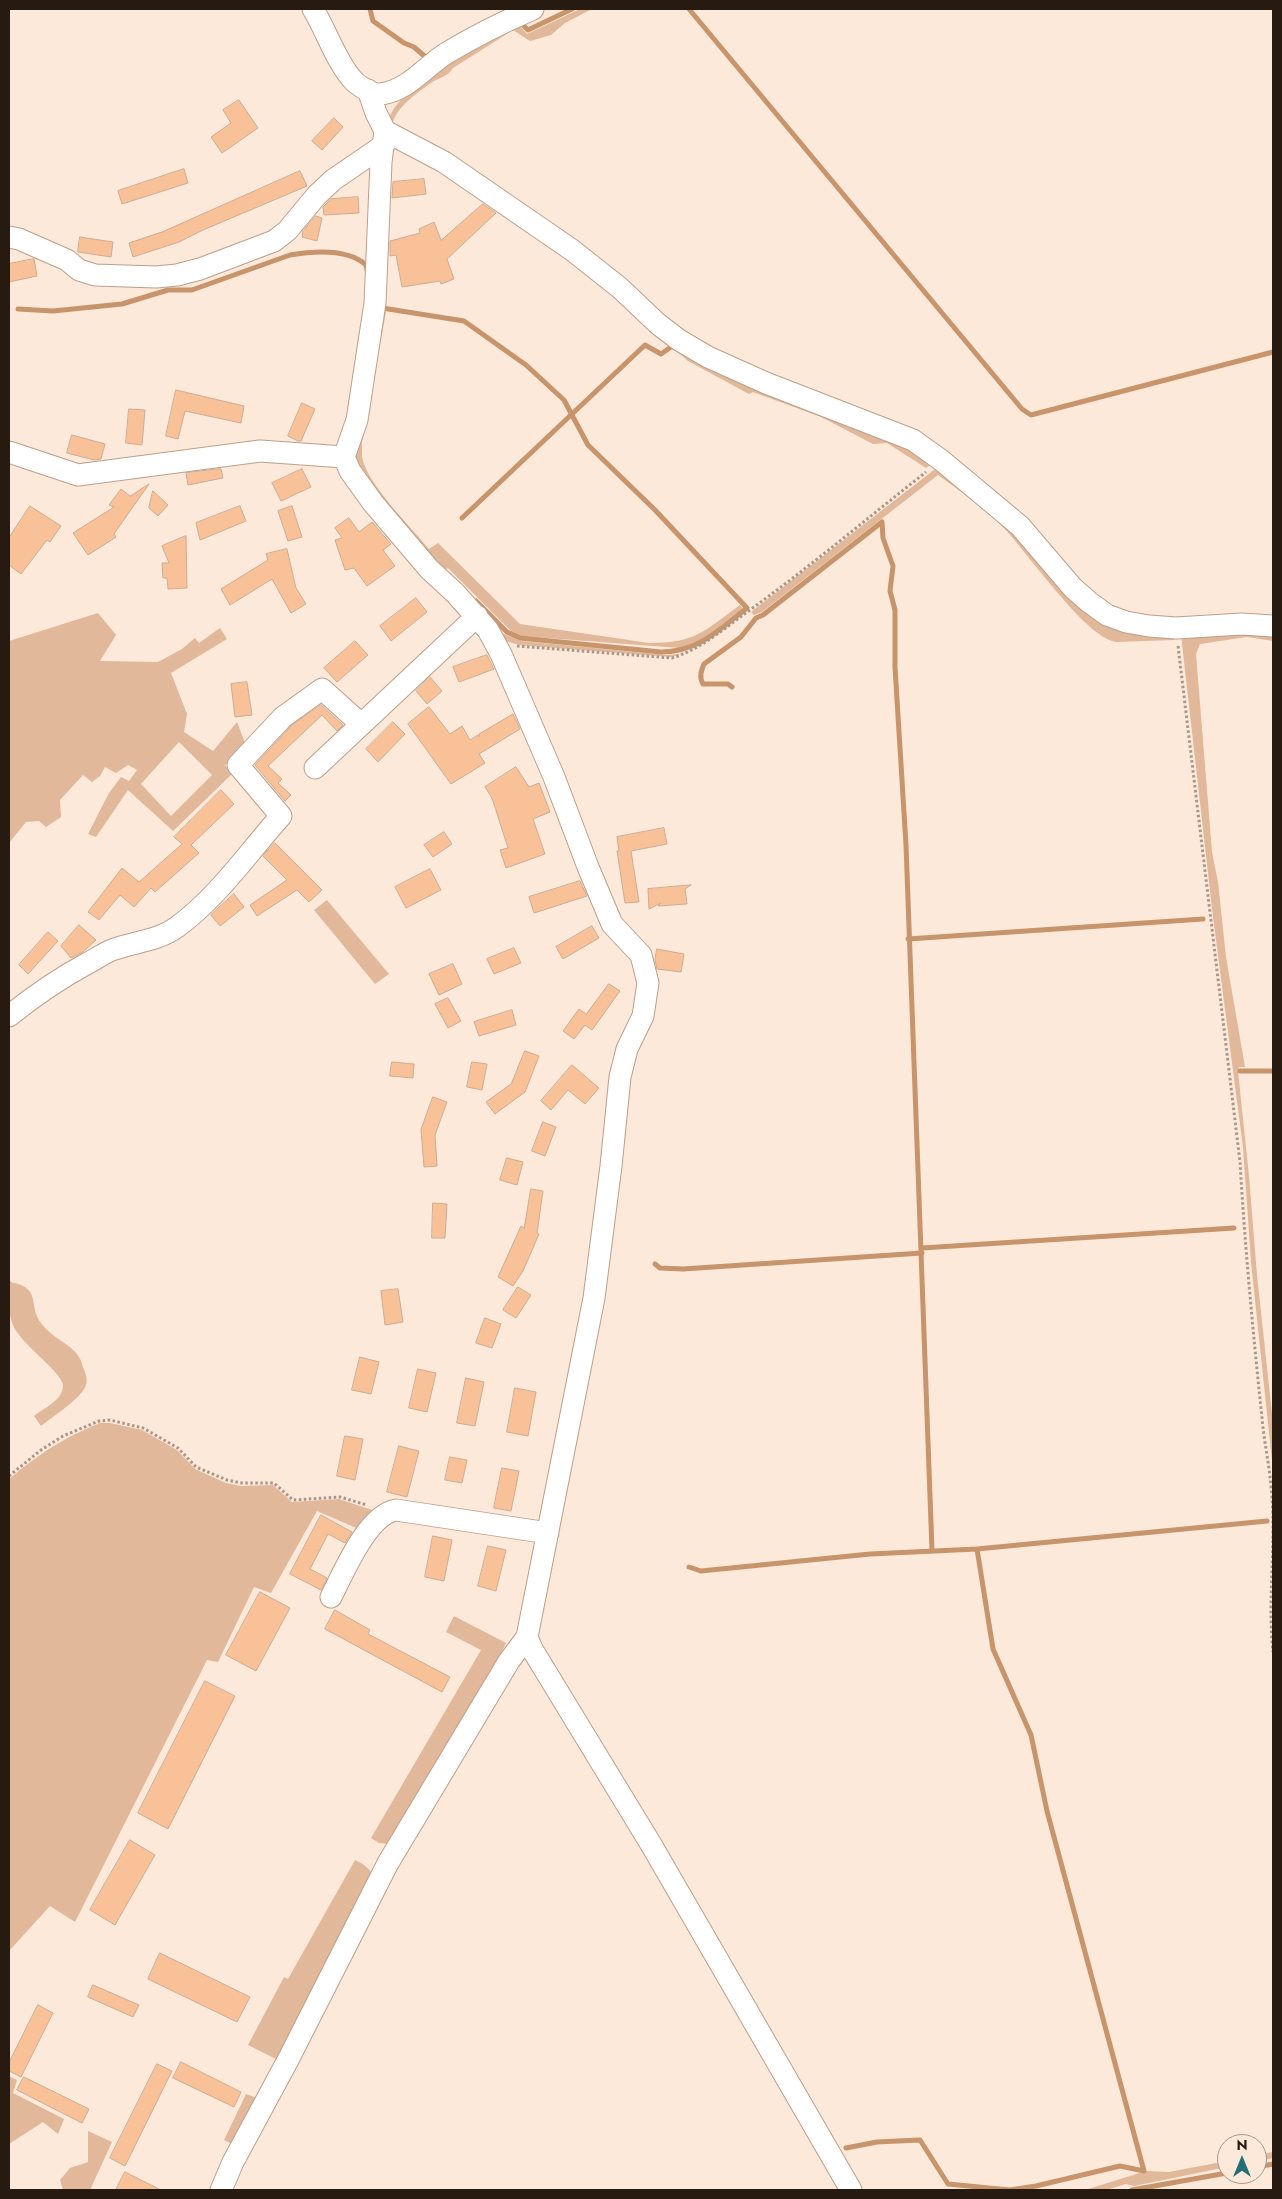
<!DOCTYPE html>
<style>
body{margin:0}
#map{position:relative;width:1282px;height:2199px;overflow:hidden;background:#fde9da;font-family:Jost,sans-serif}
canvas{display:block}
.frame{position:absolute;inset:0;border:10px solid #261a11;pointer-events:none}
.north{position:absolute;left:1217px;top:2134px;width:50px;height:50px;box-sizing:border-box;background:#fde9da;border:1px solid #a7968a;border-radius:50%;rotate:0deg;font-size:14px;font-weight:700;line-height:20px;text-align:center;color:#261a11}
.north::after{content:'';display:block;margin:auto;width:18px;height:22px;background:#266f79;clip-path:polygon(50% 0,100% 100%,50% 72%,0 100%)}
</style>
<div id="map">
<canvas width="1282" height="2199"></canvas>
<div class="frame"></div>
<div class="north">N</div>
</div>
<script>
const g = document.querySelector('canvas').getContext('2d');
g.lineJoin = 'round';
function fillPath(path, color) {
  g.fillStyle = color;
  g.fill(path, 'evenodd');
}
function strokePath(path, color, width, dash) {
  g.strokeStyle = color;
  g.lineWidth = width;
  g.lineCap = dash ? 'butt' : 'round';
  g.setLineDash(dash || []);
  g.stroke(path);
}
const green = new Path2D(`
 M 580,9 L 592,9 L 565,23 L 551,35 L 530,41 L 513,30 L 453,68 C 449,76 438,78 431,83 C 418,92 397,107 393,122 L 390,116 C 408,78 481,43 517,23 L 527,34 Z
 M 377,310 L 386,312 L 362,442 C 362,447 362,452 362,457 C 367,484 411,527 429,549 L 438,543 L 520,624 L 649,643 C 696,643 704,631 740,605 L 743,609 C 724,624 704,642 680,648 L 520,636 L 512,632 L 448,568 L 443,572 L 502,633 L 521,641 L 667,655 L 679,654 L 694,649 L 672,657 L 519,645 L 499,639 L 479,614 L 440,576 L 375,500 L 350,461 C 349,452 357,431 359,420 C 366,384 372,347 377,310 Z
 M 673,348 L 854,422 L 934,462 L 926,468 L 887,443 L 873,444 L 821,417 L 753,392 L 749,394 L 688,361 Z
 M 939,466 L 974,492 L 1077,599 L 1173,636 L 1174,640 L 1116,642 C 1084,637 1025,548 999,523 C 980,505 959,490 938,475 L 762,612 L 754,615 L 751,612 Z
 M 98,613 L 116,635 L 100,661 L 158,662 L 182,649 L 195,638 L 199,643 L 220,628 L 227,639 L 171,673 L 187,714 L 184,732 L 213,751 L 237,722 L 246,746 L 225,765 L 232,774 L 173,831 L 128,790 L 96,837 L 88,834 L 109,793 L 121,777 L 129,781 L 137,770 L 128,765 L 116,773 L 105,767 L 100,776 L 92,782 L 83,775 L 60,800 L 61,817 L 46,827 L 39,821 L 26,822 L 9,843 L 9,641 ZM 179,742 L 212,775 L 171,816 L 141,784 Z
 M 1273,632 L 1273,641 L 1247,637 L 1200,644 L 1196,654 L 1212,852 L 1218,882 L 1226,957 L 1245,1067 L 1239,1067 L 1238,1071 L 1249,1176 L 1257,1275 L 1273,1423 L 1273,1470 L 1251,1262 L 1243,1147 L 1213,917 L 1181,635 Z
 M 327,900 L 389,974 L 375,984 L 314,910 Z
 M 9,1279 L 11,1282 C 43,1289 27,1304 41,1323 C 49,1334 61,1340 71,1348 C 77,1353 81,1359 83,1367 C 85,1372 88,1379 86,1385 C 82,1398 52,1417 41,1426 L 34,1416 C 44,1408 62,1401 63,1386 C 64,1373 20,1344 13,1325 C 7,1311 9,1294 9,1279 Z
 M 100,1423 L 110,1423 L 142,1430 L 177,1450 L 195,1469 L 226,1483 L 241,1486 L 273,1485 L 292,1502 L 339,1499 L 375,1511 L 361,1530 L 317,1511 L 271,1593 L 254,1587 L 218,1662 L 207,1660 L 75,1922 L 50,1906 L 9,1951 L 9,1479 C 41,1453 61,1439 100,1423 Z
 M 454,1616 L 506,1643 L 496,1664 L 388,1844 L 379,1843 L 371,1838 L 481,1650 L 446,1632 Z
 M 355,1860 C 365,1865 370,1868 374,1878 L 276,2059 L 248,2045 L 284,1977 L 288,1979 Z
 M 9,2076 L 17,2080 L 13,2093 L 64,2119 L 58,2134 L 43,2122 L 9,2144 Z
 M 246,2094 L 257,2098 L 234,2145 L 224,2140 Z
 M 88,2131 L 112,2142 L 90,2190 L 63,2190 L 60,2180 L 70,2168 L 88,2162 Z
 M 1273,2152 L 1273,2158 L 1257,2162 L 1257,2155 Z
 M 1227,2161 L 1227,2167 L 1134,2186 L 1126,2184 L 1106,2190 L 1085,2190 L 1146,2171 L 1169,2172 Z`);
const stream = new Path2D(`
 M 370,9 L 373,21 L 404,43 L 414,47 L 429,60
 M 689,9 L 1022,409 L 1031,415 L 1273,352
 M 519,21 L 528,30 L 572,9
 M 382,308 L 464,321 L 526,365 L 564,400 L 588,445 L 655,510 L 747,608 C 719,630 698,652 661,652 L 520,638 L 507,632 L 476,601
 M 18,309 L 53,311 L 122,304 L 168,290 L 192,290 L 290,255 C 314,251 347,248 366,265 L 367,270
 M 462,518 L 645,345 L 661,354 L 671,347
 M 882,522 L 883,538 L 893,566 L 890,591 L 895,610 L 895,667 L 906,845 L 932,1550
 M 732,687 L 728,684 L 703,684 C 699,677 701,671 704,664 L 741,637 L 756,618 L 763,615 L 882,522
 M 908,939 L 1203,919
 M 1240,1071 L 1273,1071
 M 922,1248 L 1234,1228
 M 655,1264 L 660,1268 L 683,1269 L 922,1253
 M 689,1567 L 701,1571 L 870,1554 L 977,1549 L 1267,1521
 M 846,2148 L 877,2142 L 920,2140 L 948,2184 L 1010,2190 L 1036,2186 L 1120,2166 L 1144,2171 L 1047,1811 L 1031,1735 L 993,1649 L 977,1549
 M 1257,2167 L 1273,2164
 M 1132,2190 L 1227,2173`);
const building = new Path2D(`
 M 239,100 L 258,128 L 222,153 L 211,137 L 231,123 L 223,110 Z
 M 334,118 L 343,127 L 322,150 L 312,141 Z
 M 184,169 L 188,183 L 122,204 L 118,191 Z
 M 300,171 L 307,186 L 203,230 L 179,242 L 133,257 L 129,243 L 162,232 Z
 M 424,179 L 426,194 L 392,198 L 393,182 Z
 M 358,197 L 359,213 L 324,215 L 323,207 L 331,199 Z
 M 483,204 L 496,213 L 447,259 L 454,279 L 441,284 L 440,281 L 402,287 L 396,255 L 390,256 L 390,241 L 420,233 L 419,229 L 434,222 L 441,240 Z
 M 316,216 L 322,218 L 317,241 L 302,237 L 303,231 Z
 M 80,237 L 113,242 L 111,257 L 78,252 Z
 M 34,259 L 37,276 L 9,282 L 9,264 Z
 M 176,390 L 244,406 L 241,423 L 185,411 L 178,439 L 166,436 Z
 M 302,403 L 315,409 L 301,441 L 298,441 L 288,436 Z
 M 129,409 L 145,410 L 142,445 L 126,443 Z
 M 72,435 L 105,444 L 101,459 L 94,460 L 67,453 Z
 M 221,469 L 223,478 L 188,485 L 186,473 Z
 M 302,469 L 311,487 L 281,501 L 272,483 Z
 M 149,484 L 114,534 L 116,537 L 88,555 L 73,533 L 114,507 L 109,505 L 121,489 L 130,496 Z
 M 153,491 L 168,505 L 158,516 L 149,508 Z
 M 30,506 L 61,526 L 50,542 L 47,540 L 21,574 L 9,565 L 9,538 Z
 M 240,506 L 246,521 L 200,540 L 196,523 Z
 M 292,506 L 302,537 L 288,541 L 278,511 Z
 M 349,518 L 359,532 L 372,522 L 391,544 L 383,550 L 395,566 L 367,586 L 354,568 L 345,570 L 335,540 L 342,538 L 335,528 Z
 M 186,536 L 187,588 L 168,589 L 167,578 L 163,578 L 162,563 L 169,563 L 162,546 Z
 M 287,549 L 296,588 L 306,604 L 291,613 L 272,579 L 230,605 L 221,589 L 268,560 L 266,554 Z
 M 416,598 L 427,612 L 391,641 L 380,626 Z
 M 355,641 L 368,655 L 337,682 L 324,668 Z
 M 487,655 L 494,669 L 459,682 L 453,667 Z
 M 430,677 L 442,691 L 427,704 L 416,691 Z
 M 247,682 L 252,715 L 235,717 L 231,684 Z
 M 321,705 L 343,725 L 337,731 L 322,715 L 268,766 L 282,779 L 278,783 L 291,795 L 285,801 L 255,765 L 291,726 Z
 M 429,707 L 450,734 L 462,726 L 470,740 L 478,735 L 479,737 L 479,734 L 513,714 L 520,729 L 479,754 L 485,763 L 451,784 L 408,724 Z
 M 393,722 L 405,734 L 378,762 L 366,749 Z
 M 516,767 L 529,787 L 539,783 L 550,812 L 533,819 L 545,854 L 506,868 L 500,850 L 508,848 L 492,798 L 485,787 Z
 M 221,790 L 234,804 L 191,845 L 199,853 L 155,892 L 151,888 L 134,907 L 120,895 L 99,920 L 88,912 L 122,868 L 139,882 L 182,844 L 174,837 Z
 M 664,828 L 667,844 L 631,851 L 639,902 L 625,903 L 617,851 L 619,851 L 617,837 Z
 M 444,832 L 452,844 L 433,857 L 424,845 Z
 M 275,843 L 322,890 L 309,902 L 297,890 L 257,916 L 250,905 L 287,880 L 263,856 Z
 M 430,869 L 441,890 L 406,908 L 395,887 Z
 M 580,881 L 587,896 L 534,913 L 529,897 Z
 M 691,885 L 685,889 L 687,904 L 658,906 L 661,903 L 649,909 L 648,889 Z
 M 234,894 L 244,907 L 220,926 L 211,915 Z
 M 79,925 L 96,940 L 83,952 L 71,958 L 61,946 Z
 M 592,926 L 599,938 L 563,959 L 556,947 Z
 M 48,932 L 58,941 L 28,974 L 19,965 Z
 M 514,948 L 521,963 L 494,974 L 487,959 Z
 M 657,949 L 684,954 L 681,972 L 657,969 L 655,960 Z
 M 453,964 L 462,984 L 439,995 L 429,974 Z
 M 609,984 L 620,991 L 592,1030 L 585,1025 L 574,1039 L 563,1031 L 579,1009 L 586,1014 Z
 M 448,998 L 461,1021 L 448,1028 L 435,1004 Z
 M 512,1010 L 516,1025 L 479,1036 L 474,1022 Z
 M 525,1051 L 539,1056 L 525,1092 L 495,1114 L 486,1102 L 511,1084 Z
 M 392,1062 L 414,1064 L 413,1078 L 390,1076 Z
 M 472,1062 L 487,1064 L 482,1090 L 467,1087 Z
 M 572,1065 L 599,1088 L 585,1104 L 568,1090 L 551,1110 L 541,1101 Z
 M 433,1097 L 447,1102 L 435,1135 L 437,1166 L 424,1167 L 421,1130 Z
 M 543,1122 L 556,1127 L 545,1156 L 532,1151 Z
 M 507,1158 L 523,1162 L 517,1185 L 500,1180 Z
 M 531,1189 L 543,1191 L 537,1233 L 539,1234 L 523,1271 L 513,1286 L 498,1277 L 521,1226 L 524,1228 Z
 M 433,1203 L 447,1204 L 445,1238 L 432,1238 Z
 M 518,1287 L 531,1295 L 516,1318 L 503,1310 Z
 M 398,1289 L 403,1322 L 385,1325 L 381,1291 Z
 M 485,1318 L 501,1324 L 492,1348 L 476,1343 Z
 M 360,1357 L 379,1362 L 371,1394 L 352,1390 Z
 M 418,1369 L 436,1373 L 427,1412 L 409,1408 Z
 M 466,1378 L 484,1382 L 475,1426 L 457,1423 Z
 M 515,1388 L 536,1392 L 528,1436 L 507,1432 Z
 M 345,1436 L 363,1439 L 355,1480 L 337,1476 Z
 M 399,1446 L 419,1451 L 407,1497 L 387,1492 Z
 M 450,1457 L 467,1460 L 462,1483 L 445,1480 Z
 M 502,1468 L 519,1471 L 511,1511 L 494,1508 Z
 M 321,1515 L 352,1532 L 345,1543 L 328,1534 L 310,1569 L 327,1578 L 321,1590 L 290,1574 Z
 M 433,1536 L 452,1540 L 444,1581 L 425,1577 Z
 M 488,1546 L 506,1550 L 496,1591 L 478,1586 Z
 M 260,1592 L 290,1608 L 256,1671 L 226,1655 Z
 M 335,1610 L 370,1630 L 368,1634 L 450,1677 L 442,1692 L 325,1629 Z
 M 205,1681 L 235,1696 L 168,1829 L 138,1813 Z
 M 130,1840 L 155,1855 L 115,1925 L 90,1910 Z
 M 160,1953 L 250,1997 L 237,2022 L 148,1979 Z
 M 93,1985 L 139,2005 L 133,2017 L 88,1997 Z
 M 38,2005 L 53,2013 L 21,2077 L 9,2071 L 9,2063 Z
 M 181,2062 L 241,2092 L 234,2107 L 173,2078 Z
 M 157,2064 L 172,2071 L 125,2166 L 110,2158 Z
 M 24,2077 L 89,2109 L 82,2123 L 17,2090 Z
 M 125,2172 L 161,2190 L 116,2190 Z`);
const path = new Path2D(`
 M 517,646 L 672,658 C 699,650 721,631 743,615 C 806,570 865,520 926,472
 M 1178,646 L 1240,1162 C 1245,1247 1253,1333 1262,1418 C 1264,1441 1269,1463 1271,1486 C 1277,1541 1267,1596 1273,1652
 M 9,1476 L 41,1450 L 63,1436 L 99,1421 L 110,1420 L 143,1428 L 178,1448 L 196,1467 L 227,1480 L 242,1483 L 274,1483 L 293,1500 L 340,1497 L 367,1505`);
const minor = new Path2D(`
 M 313,9 C 326,30 336,61 352,79 C 357,85 372,95 381,94 C 408,90 424,68 445,54 C 473,37 503,22 533,9
 M 368,90 L 376,113 L 385,131 L 444,162 L 572,250 L 620,288 L 658,324 L 679,340 L 708,357 L 766,383 L 913,440 L 941,460 L 1020,526 L 1073,588 L 1089,602 L 1107,615 L 1126,622 L 1149,626 L 1176,628 L 1242,624 L 1273,626
 M 385,131 L 381,162 L 375,303 L 357,420 L 344,457 L 350,471 L 373,503 L 429,569 L 455,593 L 488,630 L 501,654 L 554,777 L 588,867 L 612,924 L 641,955 L 648,983 L 643,1016 L 627,1049 L 620,1077 L 611,1166 L 594,1298 L 527,1637 L 532,1649 L 652,1846 L 851,2190
 M 9,237 L 19,239 L 67,260 L 79,270 L 95,275 L 156,277 L 177,275 L 200,269 L 274,241 L 287,231 L 317,195 L 333,180 L 384,145
 M 9,452 L 78,475 L 260,451 L 344,457
 M 315,768 L 477,616
 M 9,1016 C 34,996 60,978 88,963 C 96,959 104,953 112,950 C 133,942 158,941 177,927 C 218,897 247,854 281,816 L 238,765 L 283,717 L 322,689 L 361,724
 M 331,1597 C 344,1572 367,1515 396,1510 L 548,1533
 M 221,2190 L 233,2162 L 288,2060 L 388,1863 L 509,1661 L 527,1637`);
fillPath(green, '#e1b899');
strokePath(stream, '#c8946b', 5);
fillPath(building, '#f8c197');
strokePath(building, '#ccac95', 1);
strokePath(minor, '#be9f88', 23);
strokePath(path, '#a7968a', 3, [2.5, 2.5]);
strokePath(minor, '#fff', 21);
</script>
